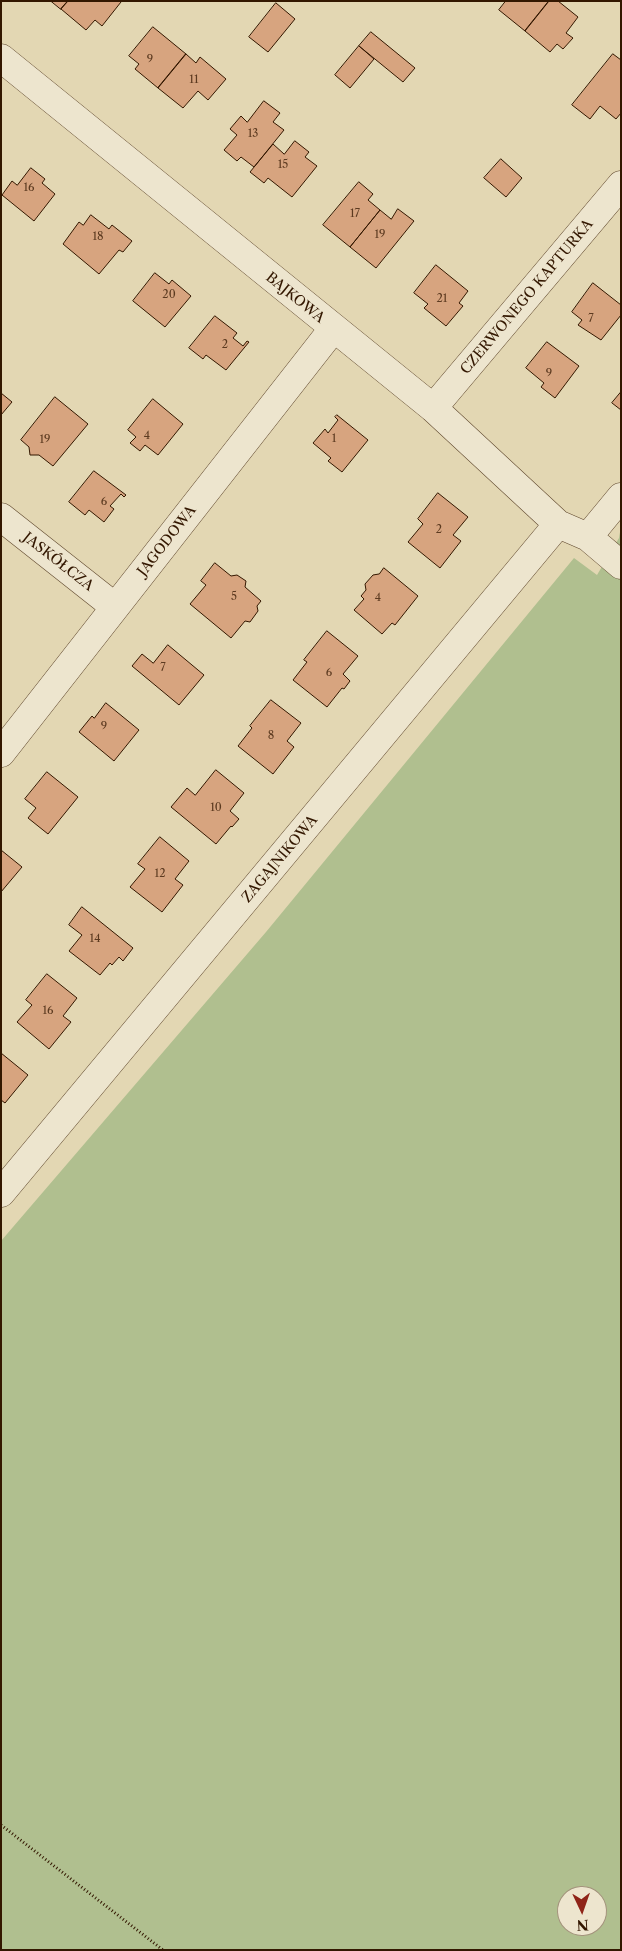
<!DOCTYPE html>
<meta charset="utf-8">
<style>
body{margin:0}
#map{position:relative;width:622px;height:1951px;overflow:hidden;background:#e3d7b3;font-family:"Libre Caslon Text",serif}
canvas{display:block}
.frame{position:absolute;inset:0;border:2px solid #331700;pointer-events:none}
.north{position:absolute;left:557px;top:1886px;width:50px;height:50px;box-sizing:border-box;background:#ede5ce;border:1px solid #a3937c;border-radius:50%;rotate:177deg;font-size:14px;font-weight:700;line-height:20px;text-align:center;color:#331700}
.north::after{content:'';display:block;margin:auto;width:18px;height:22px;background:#8f2418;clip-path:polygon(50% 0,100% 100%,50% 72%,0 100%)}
</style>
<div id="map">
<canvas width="622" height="1951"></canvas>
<div class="frame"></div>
<div class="north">N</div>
</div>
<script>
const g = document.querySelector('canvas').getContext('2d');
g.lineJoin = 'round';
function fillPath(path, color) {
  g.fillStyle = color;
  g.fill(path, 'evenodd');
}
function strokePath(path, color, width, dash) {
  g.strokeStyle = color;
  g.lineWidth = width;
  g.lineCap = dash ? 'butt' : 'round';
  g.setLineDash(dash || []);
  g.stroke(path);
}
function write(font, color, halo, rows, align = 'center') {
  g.font = font + ' "Libre Caslon Text",serif';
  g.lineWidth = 4;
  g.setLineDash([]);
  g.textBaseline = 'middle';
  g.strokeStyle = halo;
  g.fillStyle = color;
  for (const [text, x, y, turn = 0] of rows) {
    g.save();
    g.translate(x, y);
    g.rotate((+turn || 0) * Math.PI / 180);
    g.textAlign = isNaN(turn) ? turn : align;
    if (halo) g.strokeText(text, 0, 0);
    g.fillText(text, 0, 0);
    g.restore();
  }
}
const green = new Path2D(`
 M 621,526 L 621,1950 L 1,1950 L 1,1241 L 266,932 L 574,558 L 597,575 L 619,538 ZM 567,1896 L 597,1896 L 597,1926 L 567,1926 Z`);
const building = new Path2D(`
 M 51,1 L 68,1 L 61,9 Z
 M 68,1 L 120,1 L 121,2 L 102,26 L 95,20 L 86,30 L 61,9 Z
 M 506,1 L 549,1 L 525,31 L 499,10 Z
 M 549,1 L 558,1 L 578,17 L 566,33 L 573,38 L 563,49 L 557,44 L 550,52 L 525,31 Z
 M 276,3 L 295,19 L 268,52 L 249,37 Z
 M 153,27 L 186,54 L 158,88 L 135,69 L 139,64 L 129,56 Z
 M 371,32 L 415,68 L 403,82 L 359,46 Z
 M 359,46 L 374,59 L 350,88 L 335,75 Z
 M 186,54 L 196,63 L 200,57 L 226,79 L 208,100 L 198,91 L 183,108 L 158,88 Z
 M 613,54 L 621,60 L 621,113 L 616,119 L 600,106 L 590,119 L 572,105 Z
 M 264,101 L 280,113 L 273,122 L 284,130 L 254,167 L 241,157 L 237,161 L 224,150 L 237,135 L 230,129 L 241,116 L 247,122 Z
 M 295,141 L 309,152 L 305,157 L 317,166 L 292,197 L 268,178 L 264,183 L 250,172 L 273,144 L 284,154 Z
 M 501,159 L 522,178 L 506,197 L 484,178 Z
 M 31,168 L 45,179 L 42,183 L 55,194 L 34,221 L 2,195 L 12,181 L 17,185 Z
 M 359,182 L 373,194 L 368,200 L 380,210 L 350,247 L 323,225 Z
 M 398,209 L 414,221 L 376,268 L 350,247 L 380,210 L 391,219 Z
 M 91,215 L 109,229 L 112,225 L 132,241 L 123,252 L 119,250 L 99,274 L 63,244 L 79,222 L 83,225 Z
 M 436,265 L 468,291 L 459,303 L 463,306 L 446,326 L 424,308 L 428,304 L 414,293 Z
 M 155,273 L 169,284 L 172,280 L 191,296 L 165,327 L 133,301 Z
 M 593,283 L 621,305 L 621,315 L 601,340 L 578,325 L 582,320 L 572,312 Z
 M 215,316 L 237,333 L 233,338 L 243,346 L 247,341 L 249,342 L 226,370 L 206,355 L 203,359 L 189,348 Z
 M 547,342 L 579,366 L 555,398 L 541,387 L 544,383 L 526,368 Z
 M 621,392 L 621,410 L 612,403 Z
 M 1,393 L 12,402 L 1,415 Z
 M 55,397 L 88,424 L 53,466 L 39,455 L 30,455 L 29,447 L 21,440 Z
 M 153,399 L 183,424 L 158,455 L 145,445 L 140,451 L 130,443 L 136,437 L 128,430 Z
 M 337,415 L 368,440 L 342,472 L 328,461 L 331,458 L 313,443 L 325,429 L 328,433 L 338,420 L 335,417 Z
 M 94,471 L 126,495 L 124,497 L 121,494 L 110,506 L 114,509 L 104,522 L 89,510 L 85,515 L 69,502 Z
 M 438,493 L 468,517 L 453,535 L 461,541 L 440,568 L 408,542 L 423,524 L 418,519 Z
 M 215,563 L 231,576 L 237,575 L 246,581 L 245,587 L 261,601 L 257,606 L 258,611 L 250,622 L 245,621 L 231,638 L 190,604 L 206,585 L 201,581 Z
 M 384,568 L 418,596 L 395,625 L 392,623 L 382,634 L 354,610 L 364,599 L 361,596 L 366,590 L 365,584 L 373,575 L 379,574 Z
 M 327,631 L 358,656 L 343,674 L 350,681 L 344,689 L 342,688 L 327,707 L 293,680 L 307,662 L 304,660 Z
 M 168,645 L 204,675 L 179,705 L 132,666 L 142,654 L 153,663 Z
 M 271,700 L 301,723 L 287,741 L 294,747 L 273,774 L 238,746 L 252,728 L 250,726 Z
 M 106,703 L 139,730 L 114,761 L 79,732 L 92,716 L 94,718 Z
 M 216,770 L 244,793 L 230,811 L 239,819 L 232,827 L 231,826 L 216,844 L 171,807 L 187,788 L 195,795 Z
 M 47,772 L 78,797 L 48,834 L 28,818 L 36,808 L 25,799 Z
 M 160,837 L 189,861 L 175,879 L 183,885 L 162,912 L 130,887 L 145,869 L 138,864 Z
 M 1,850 L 22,867 L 1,892 Z
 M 82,907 L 133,948 L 123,961 L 119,957 L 112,965 L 110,963 L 100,975 L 69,951 L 82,935 L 69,925 Z
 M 47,974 L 77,998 L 63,1016 L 71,1022 L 49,1049 L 17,1022 L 32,1005 L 26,1000 Z
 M 1,1053 L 28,1075 L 5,1103 L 1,1100 Z`);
const path = new Path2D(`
 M 1,1825 L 163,1950`);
const minor = new Path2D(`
 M 1,58 L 433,408 L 558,524 L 588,537 L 621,565
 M 433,408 L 621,185
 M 1,517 L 115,607
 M 588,537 L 621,497
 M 1,753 L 333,329
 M 1,1193 L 558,524`);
const numberNames = [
 ["9",150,60],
 ["11",194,80],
 ["13",253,134],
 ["15",283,165],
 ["16",29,188],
 ["17",355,214],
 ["19",380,235],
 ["18",98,237],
 ["20",169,295],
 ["21",442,299],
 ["7",591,319],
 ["2",225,345],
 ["9",549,374],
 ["4",147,436],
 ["1",334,439],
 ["19",45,440],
 ["6",104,502],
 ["2",439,530],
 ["5",234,597],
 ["4",378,598],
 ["7",163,668],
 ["6",329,673],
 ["9",104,727],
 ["8",271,736],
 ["10",216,808],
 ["12",160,874],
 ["14",95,939],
 ["16",48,1011]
];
const streetNames = [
 ["CZERWONEGO KAPTURKA",527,297,-50],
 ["BAJKOWA",295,298,39],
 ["JAGODOWA",167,541,-52],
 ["JASKÓŁCZA",58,562,38],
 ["ZAGAJNIKOWA",280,859,-50]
];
fillPath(green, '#b0bf8f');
fillPath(building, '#d7a47f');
strokePath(building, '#331700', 1);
strokePath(minor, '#5f472d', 29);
strokePath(path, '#331700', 3, [1, 2.5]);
strokePath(minor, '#ede5ce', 28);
write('11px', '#5c3a20', null, numberNames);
write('14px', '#331700', '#ede5ce', streetNames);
</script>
